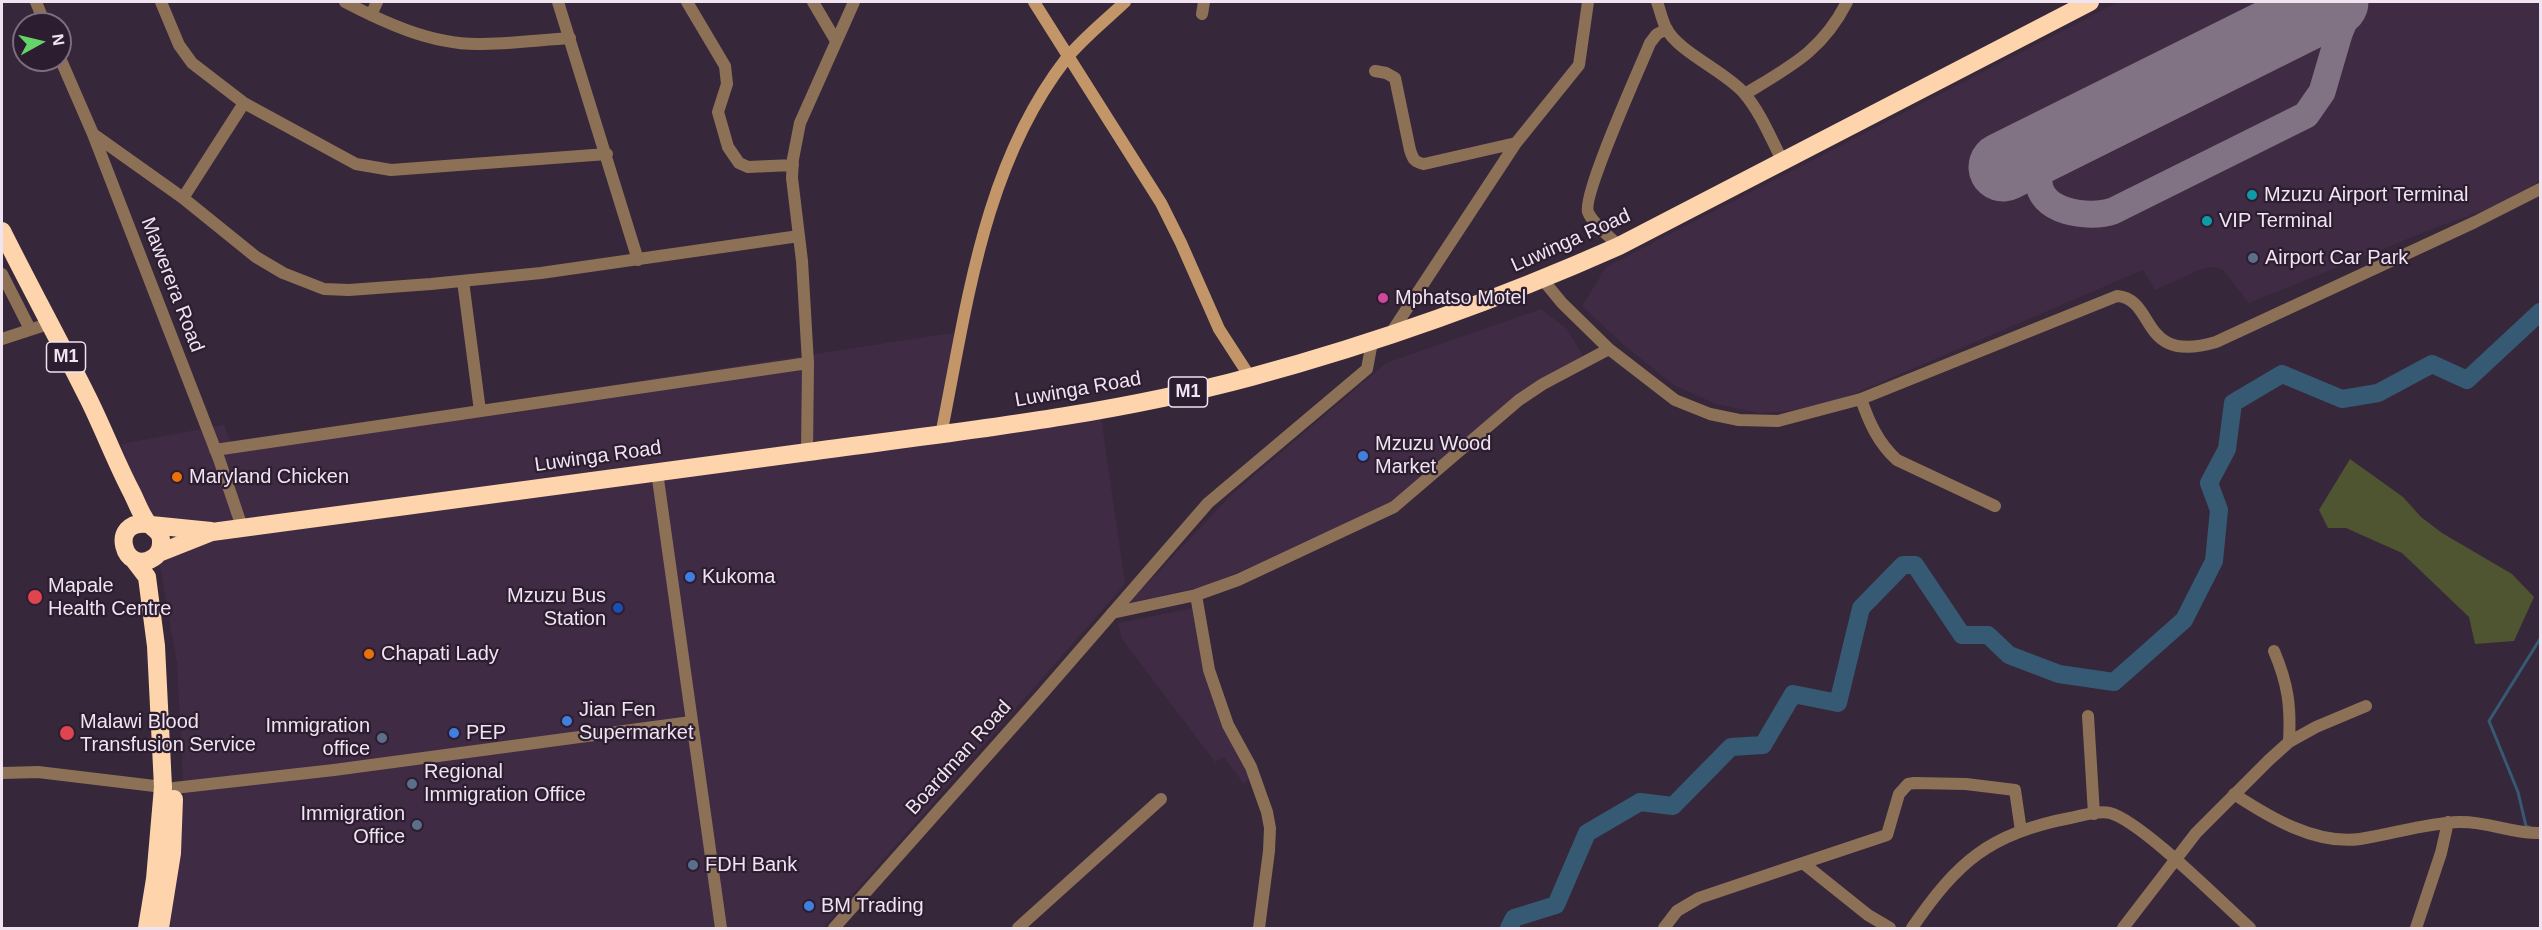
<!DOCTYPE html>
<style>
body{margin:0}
#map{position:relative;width:2542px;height:930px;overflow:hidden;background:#37273a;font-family:Helvetica,sans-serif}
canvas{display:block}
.frame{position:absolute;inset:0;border:3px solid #efe4f0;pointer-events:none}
.north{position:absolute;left:12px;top:12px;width:60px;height:60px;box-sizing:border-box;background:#2d1d30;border:2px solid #7b6d7d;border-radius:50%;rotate:82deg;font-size:16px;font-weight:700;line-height:24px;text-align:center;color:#efe4f0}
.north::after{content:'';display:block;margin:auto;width:21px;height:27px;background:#64d468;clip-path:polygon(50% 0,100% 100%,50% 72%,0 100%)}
</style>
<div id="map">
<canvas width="2542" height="930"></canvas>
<div class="frame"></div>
<div class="north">N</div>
</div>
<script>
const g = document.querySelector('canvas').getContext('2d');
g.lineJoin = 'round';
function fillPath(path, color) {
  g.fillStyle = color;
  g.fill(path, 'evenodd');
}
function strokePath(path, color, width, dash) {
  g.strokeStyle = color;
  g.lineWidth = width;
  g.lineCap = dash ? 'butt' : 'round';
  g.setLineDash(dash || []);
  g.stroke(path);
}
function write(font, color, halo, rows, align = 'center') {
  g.font = font + ' Helvetica,sans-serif';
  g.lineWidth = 4.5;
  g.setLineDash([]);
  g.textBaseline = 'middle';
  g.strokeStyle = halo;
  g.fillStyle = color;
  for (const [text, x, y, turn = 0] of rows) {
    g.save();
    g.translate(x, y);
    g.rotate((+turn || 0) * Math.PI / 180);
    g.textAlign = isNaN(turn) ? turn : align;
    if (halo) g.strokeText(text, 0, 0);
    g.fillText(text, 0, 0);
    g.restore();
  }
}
const built = new Path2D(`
 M 2118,2 L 2540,2 L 2540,180 L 2514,200 L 2437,227 L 2249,303 L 2223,270 L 2214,267 L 2201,269 L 2155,290 L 2143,270 L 1842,399 L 1790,411 L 1759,413 L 1716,404 L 1674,385 L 1625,346 L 1582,306 L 1606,267 Z
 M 1541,309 L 1567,329 L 1585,359 L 1526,388 L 1393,503 L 1210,585 L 1129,603 L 1231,495 L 1386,363 Z
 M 959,332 L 943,441 L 1101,417 L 1125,584 L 823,928 L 170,928 L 184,798 L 177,663 L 161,571 L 121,444 L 224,425 L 231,443 Z
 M 1194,608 L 1200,653 L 1216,705 L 1253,774 L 1244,784 L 1224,757 L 1215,762 L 1122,639 L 1118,623 Z`);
const green = new Path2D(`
 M 2350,459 L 2403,497 L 2421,517 L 2442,533 L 2512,574 L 2534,597 L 2514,641 L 2475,644 L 2469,617 L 2402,553 L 2346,528 L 2328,528 L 2319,510 Z`);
const stream = new Path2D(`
 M 2531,828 L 2526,826 L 2518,792 L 2489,721 L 2540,639`);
const river = new Path2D(`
 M 1509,928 L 1514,918 L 1556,905 L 1587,833 L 1640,802 L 1673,806 L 1731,747 L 1763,745 L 1793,694 L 1838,703 L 1861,608 L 1903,565 L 1915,565 L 1962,635 L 1988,635 L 2009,655 L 2059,674 L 2114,682 L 2184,620 L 2214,561 L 2219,510 L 2209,483 L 2227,449 L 2233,403 L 2282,374 L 2342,399 L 2378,393 L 2432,364 L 2467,380 L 2540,312`);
const taxiway = new Path2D(`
 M 2298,20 L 2323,22 L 2339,34
 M 2052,143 C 2046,154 2039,165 2039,178 C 2036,213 2090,219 2113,211 L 2306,115 L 2322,92 L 2339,34 L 2352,2`);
const runway = new Path2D(`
 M 2003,167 L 2334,2`);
const street = new Path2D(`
 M 36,2 L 45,24
 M 161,2 L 179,45 L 192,63 L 244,103 L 356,164 L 391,170 L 607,154
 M 345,2 C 385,23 431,44 477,44 C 508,44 539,40 570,38
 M 558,2 L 638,260
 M 687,2 L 725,66 L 727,84 L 718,112 L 728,147 L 739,163 L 748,167 L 793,165
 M 813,2 L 836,41
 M 1657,2 C 1660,10 1662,20 1666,28 C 1678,52 1725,71 1744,93 C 1761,113 1771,139 1783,162
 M 1202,14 L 1204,2
 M 371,15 L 377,2
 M 60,58 L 93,134 L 219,459 L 242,527
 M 1375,71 L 1386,73 L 1395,78 L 1410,150 C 1413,159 1414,162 1424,164 L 1516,143
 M 1745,94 C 1791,66 1822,51 1847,2
 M 93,134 L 183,198 L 256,257 L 283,273 L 324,289 L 349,290 L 431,284 L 541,273 L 799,236
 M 183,198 L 244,103
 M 1619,246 C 1609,236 1593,224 1588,212 C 1582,195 1640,68 1650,43 L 1657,34 L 1667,29
 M 2,274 L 30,329
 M 1543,280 L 1562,303 L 1609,349 L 1675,400 L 1710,414 L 1739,420 L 1778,421 L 1861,399 L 2117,296 C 2157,299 2138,365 2216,342 L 2475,222 L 2540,189
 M 463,281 L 480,411
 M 1389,336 L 1516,143 L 1579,65 L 1588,2
 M 2,339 L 48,324
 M 1861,399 C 1869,422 1878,443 1897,460 L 1995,506
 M 215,450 L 808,363
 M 807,452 L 808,363 L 802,261 L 792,178 L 793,159 L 800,123 L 854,2
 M 657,472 L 721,928
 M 1196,595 L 1209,670 L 1228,725 L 1251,767 L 1267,812 L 1270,828 L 1269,851 L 1259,928
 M 1112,613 L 1196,595 L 1238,580 L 1394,507 L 1519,400 L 1543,384 L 1609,349
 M 2274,651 C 2288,684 2291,706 2289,742
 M 2088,716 L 2094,814
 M 2,773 L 38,772 L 163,787
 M 174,788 L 334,770 L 691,722
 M 2234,794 C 2269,817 2315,845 2360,839 C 2393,834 2426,823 2459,822 C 2487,821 2513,834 2540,833
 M 1803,863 L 1887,835 L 1899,794 L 1908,784 L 1914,783 L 1966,784 L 2015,790 L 2021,831
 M 834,928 L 1043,693 L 1208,503 L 1367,369 L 1372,342
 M 1018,928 L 1161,799
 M 1664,928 L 1677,911 L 1699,898 L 1803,863 L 1868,915 L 1890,928
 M 1912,928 C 1957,862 1990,833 2070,818 C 2082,816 2098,810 2110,813 C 2141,821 2223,904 2250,928
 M 2123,928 L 2196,833 L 2269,760 L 2289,742 L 2316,727 L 2366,706
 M 2416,928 L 2441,853 L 2448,822`);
const secondary = new Path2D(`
 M 1034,2 L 1161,203 L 1181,243 L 1219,329 L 1250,377
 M 941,435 C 967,306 983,166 1066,59 C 1083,38 1106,20 1125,2`);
const highway = new Path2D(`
 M 2,231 C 30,287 60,342 88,398 C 103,428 115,460 130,489 C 136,500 140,513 147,522 C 153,529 162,531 161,543 C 161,550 158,555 153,558 C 124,577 107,519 148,524
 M 151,525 L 211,531
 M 159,553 L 212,532 C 411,504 610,478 808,452 C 956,432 1106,416 1251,377 C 1377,343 1500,299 1619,246 L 2090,2
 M 134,560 L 147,577 L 156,646 L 163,787 L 155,879 L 147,928
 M 160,928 L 172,853 L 174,799`);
const markers = [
 [2252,195,6,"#0f9aa8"],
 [2207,221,6,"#0f9aa8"],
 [2253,258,6,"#5c6f8a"],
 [1383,298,6,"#d1479c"],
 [1363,456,6,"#3f7fe0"],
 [177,477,6,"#e8710a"],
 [690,577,6,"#3f7fe0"],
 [35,597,8,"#e0444e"],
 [618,608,6,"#1a4fb4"],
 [369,654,6,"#e8710a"],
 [567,721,6,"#3f7fe0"],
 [67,733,8,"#e0444e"],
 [454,733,6,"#3f7fe0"],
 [382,738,6,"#5c6f8a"],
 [412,784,6,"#5c6f8a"],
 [417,825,6,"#5c6f8a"],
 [693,865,6,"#5c6f8a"],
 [809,906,6,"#3f7fe0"]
];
const shields = [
 [66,357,39],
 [1188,392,39]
];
const shieldNames = [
 ["M1",66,357],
 ["M1",1188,392]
];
const poiNames = [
 ["Mzuzu Airport Terminal",2264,195],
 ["VIP Terminal",2219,221],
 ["Airport Car Park",2265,258],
 ["Mphatso Motel",1395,298],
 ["Mzuzu Wood",1375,444],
 ["Market",1375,467],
 ["Maryland Chicken",189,477],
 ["Kukoma",702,577],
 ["Mapale",48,586],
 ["Health Centre",48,609],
 ["Mzuzu Bus",606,596,"right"],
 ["Station",606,619,"right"],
 ["Chapati Lady",381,654],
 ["Jian Fen",579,710],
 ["Supermarket",579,733],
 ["Malawi Blood",80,722],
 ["Transfusion Service",80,745],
 ["Immigration",370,726,"right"],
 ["office",370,749,"right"],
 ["PEP",466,733],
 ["Regional",424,772],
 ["Immigration Office",424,795],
 ["Immigration",405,814,"right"],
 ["Office",405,837,"right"],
 ["FDH Bank",705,865],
 ["BM Trading",821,906]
];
const streetNames = [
 ["Luwinga Road",1571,241,-24],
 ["Mawerera Road",172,285,69],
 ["Luwinga Road",1078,390,-10],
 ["Luwinga Road",598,457,-8],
 ["Boardman Road",959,758,-48]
];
fillPath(built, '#402b44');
fillPath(green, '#4f5531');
strokePath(stream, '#365a73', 3);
strokePath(river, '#365a73', 18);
strokePath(taxiway, '#817384', 27);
strokePath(runway, '#817384', 69);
strokePath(street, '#8d7156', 12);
strokePath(secondary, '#c3966a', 12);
strokePath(highway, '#fed4ac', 18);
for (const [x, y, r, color] of markers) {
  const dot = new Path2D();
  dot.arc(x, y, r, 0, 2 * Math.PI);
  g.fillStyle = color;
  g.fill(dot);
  strokePath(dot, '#2d1d30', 2);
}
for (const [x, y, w] of shields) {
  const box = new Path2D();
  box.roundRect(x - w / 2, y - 15, w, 30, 4.5);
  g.fillStyle = '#2d1d30';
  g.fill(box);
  strokePath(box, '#efe4f0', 1.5);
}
write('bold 18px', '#efe4f0', null, shieldNames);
write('20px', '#efe4f0', '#2d1d30', poiNames, 'left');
write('20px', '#efe4f0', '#2d1d30', streetNames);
</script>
